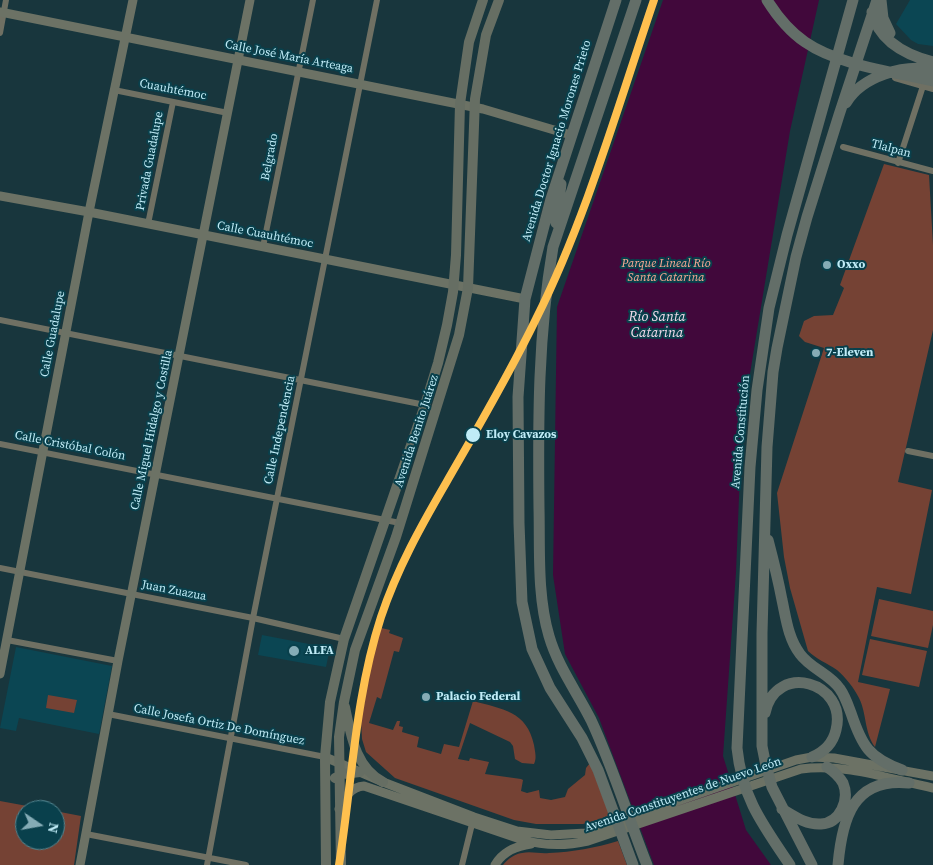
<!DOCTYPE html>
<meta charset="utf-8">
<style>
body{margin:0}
#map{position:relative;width:933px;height:865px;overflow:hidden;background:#18363d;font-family:"Source Serif 4",serif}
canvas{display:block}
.north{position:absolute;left:15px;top:800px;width:50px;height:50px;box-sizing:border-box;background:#09404c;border:1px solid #528590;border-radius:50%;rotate:102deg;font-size:14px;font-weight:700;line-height:20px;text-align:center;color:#c0ecf7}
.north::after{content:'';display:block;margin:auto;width:18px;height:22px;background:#85acb6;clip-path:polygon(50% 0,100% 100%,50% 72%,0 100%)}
</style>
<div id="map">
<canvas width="933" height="865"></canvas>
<div class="north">N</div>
</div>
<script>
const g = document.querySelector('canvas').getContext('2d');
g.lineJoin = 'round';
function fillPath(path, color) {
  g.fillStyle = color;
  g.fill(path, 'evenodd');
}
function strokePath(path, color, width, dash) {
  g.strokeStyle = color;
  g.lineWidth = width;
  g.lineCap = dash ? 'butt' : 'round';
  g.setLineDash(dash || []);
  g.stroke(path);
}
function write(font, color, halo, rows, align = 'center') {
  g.font = font + ' "Source Serif 4",serif';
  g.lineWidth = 4;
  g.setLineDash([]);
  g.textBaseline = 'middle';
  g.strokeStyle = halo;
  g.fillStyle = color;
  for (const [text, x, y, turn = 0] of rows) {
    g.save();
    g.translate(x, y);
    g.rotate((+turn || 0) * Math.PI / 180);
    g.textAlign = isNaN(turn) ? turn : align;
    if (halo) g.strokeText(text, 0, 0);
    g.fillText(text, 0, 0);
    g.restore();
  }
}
const built = new Path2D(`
 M 910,0 L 933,0 L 933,46 L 918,44 L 911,40 L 896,24 Z
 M 262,635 L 330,648 L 326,667 L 258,655 Z
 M 16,647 L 112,666 L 99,734 L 19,718 L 16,731 L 0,728 Z`);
const green = new Path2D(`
 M 884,164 L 929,175 L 933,245 L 933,330 L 898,482 L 932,490 L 911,594 L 877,587 L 858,682 L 890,689 L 875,747 C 864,732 867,714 859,698 C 854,688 846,678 837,670 C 827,663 816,659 808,651 L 790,588 L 784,557 L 777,493 L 824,348 L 805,342 L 799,336 L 804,321 L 814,316 L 833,315 L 844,288 L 840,285 Z
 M 879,599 L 933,611 L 933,625 L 928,648 L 871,636 Z
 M 377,627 L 390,630 L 389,633 L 403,638 L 399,652 L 394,651 L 381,699 L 377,697 L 369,723 L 393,730 L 397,721 L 400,721 L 399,726 L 403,727 L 402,732 L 419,737 L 417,747 L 441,754 L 444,744 L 459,747 L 473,701 C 502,709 527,711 534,745 C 535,752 537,758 534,764 L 522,763 L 515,759 L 513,746 L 510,742 L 470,723 L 458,759 L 469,761 L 470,758 L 489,762 L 485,774 L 521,779 L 523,780 L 521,791 L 527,793 L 539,790 L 540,798 L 551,800 L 565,797 L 568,789 L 585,775 L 586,768 L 590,763 L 610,816 L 583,824 L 536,824 L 514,820 L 395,778 L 366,752 L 362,739 L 361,721 Z
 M 870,639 L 927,651 L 919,687 L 862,675 Z
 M 48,695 L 77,700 L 74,713 L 46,708 Z
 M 0,801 L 49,810 L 25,810 L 25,840 L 55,840 L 55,811 L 81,816 L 74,865 L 0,865 Z
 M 618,841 L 627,865 L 503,865 C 508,859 514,854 522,853 C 531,851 540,854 549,853 C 573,852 595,848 618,841 Z`);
const water = new Path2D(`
 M 663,0 L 819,0 L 790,131 L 742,422 L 736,572 L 723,756 L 746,830 L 771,865 L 654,865 L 599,718 L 565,654 L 553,575 L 557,307 Z`);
const street = new Path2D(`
 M 0,33 L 6,0
 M 895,78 L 933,89
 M 114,90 L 228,113
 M 843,147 L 933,171
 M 898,163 L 923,86
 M 148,224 L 173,102
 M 263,247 L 313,0
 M 0,320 L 425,405
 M 0,444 L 400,523
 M 908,451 L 933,456
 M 0,568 L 253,618 L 344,639
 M 7,640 L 118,661
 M 108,714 L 325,757
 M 86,834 L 246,865
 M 207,865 L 253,618 L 377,0
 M 462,865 L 473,820`);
const secondary = new Path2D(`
 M 0,12 L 483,109 L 571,135
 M 0,196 L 89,212 L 525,299
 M 0,674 L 89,212 L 133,0
 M 325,757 L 383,782 L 474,817 L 517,831 L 551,835 L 586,833 L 796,760 L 812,757 L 834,758 L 933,776
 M 339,809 C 345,797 351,787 364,786 L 523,840 C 545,846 566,846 588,841 L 801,769 C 845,763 889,779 933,788
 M 80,865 L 118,661 L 250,0
 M 495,865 C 503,851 516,846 531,844`);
const primary = new Path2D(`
 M 345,707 C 351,735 355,767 383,782
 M 335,778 L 343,774 L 360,772
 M 326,865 L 325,757 L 330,702 L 344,639 L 425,405 L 438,363 L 447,325 L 453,292 L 456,255 L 460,104 L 469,42 L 483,0
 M 341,865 L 339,737 L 344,702 L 355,650 L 396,537 L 459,335 L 468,288 L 475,99 L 486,35 L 499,0`);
const highway = new Path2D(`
 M 616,0 L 551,199 L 525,299 L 518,397 L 519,523 L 522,602 L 532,649 L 550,688 L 582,738 L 598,770 L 633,865
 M 636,0 L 553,247 C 538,335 538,419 539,508 C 540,550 537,595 549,636 C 558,667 577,692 591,720 C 613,767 628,817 647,865
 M 767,0 C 777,16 789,31 805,42 C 838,65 894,72 933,81
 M 881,0 L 883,18 L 890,33
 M 872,12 C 879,42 906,55 933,62
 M 846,103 C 862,76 904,64 933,70
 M 556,223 L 561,184
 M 768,540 C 773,559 778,579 782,600 C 786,618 788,638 800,654 C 811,669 830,674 840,689 C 845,696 848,705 851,713 C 862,746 869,758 902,770
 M 765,713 C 776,661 848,682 836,730 C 833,743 824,752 812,757
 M 782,809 C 794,816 806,825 821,824 C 840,823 850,800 843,783 C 839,776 833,771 827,767
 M 790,865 C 763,825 742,798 737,748 L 750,467 L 757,390 L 769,308 L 787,235 L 853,0
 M 812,865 L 772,787 L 766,766 L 762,746 L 762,633 L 767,447 L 773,372 L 777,348 L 796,257 L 807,217 L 839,115 L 877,0
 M 838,865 C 842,819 853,777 909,783`);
const metro1 = new Path2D(`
 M 339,865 C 352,783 355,697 381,617 C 397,569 421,526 446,483 C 477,429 509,375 536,319 C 586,219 618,106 654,0`);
const markers = [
 [827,265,5,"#85acb6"],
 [816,353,5,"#85acb6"],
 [473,435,8,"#c0ecf7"],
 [294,651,6,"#85acb6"],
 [426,697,5,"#85acb6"]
];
const streetNames = [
 ["Calle José María Arteaga",289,57,11],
 ["Cuauhtémoc",173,90,11],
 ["Avenida Doctor Ignacio Morones Prieto",557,141,-73],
 ["Tlalpan",891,149,15],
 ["Belgrado",270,157,-79],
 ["Privada Guadalupe",150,161,-79],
 ["Calle Cuauhtémoc",265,235,11],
 ["Calle Guadalupe",53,334,-79],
 ["Calle Miguel Hidalgo y Costilla",152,430,-78],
 ["Calle Independencia",280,430,-78],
 ["Avenida Benito Juárez",417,431,-72],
 ["Avenida Constitución",741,432,-85],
 ["Calle Cristóbal Colón",70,446,11],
 ["Juan Zuazua",174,591,11],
 ["Calle Josefa Ortiz De Domínguez",219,725,11],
 ["Avenida Constituyentes de Nuevo León",683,795,-19]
];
const parkNames = [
 ["Parque Lineal Río",666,264],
 ["Santa Catarina",666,278]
];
const poiNames = [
 ["Oxxo",837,265],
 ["7-Eleven",826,353],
 ["ALFA",305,651],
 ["Palacio Federal",436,697]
];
const stopNames = [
 ["Eloy Cavazos",486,435]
];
const waterNames = [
 ["Río Santa",657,317],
 ["Catarina",657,333]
];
fillPath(built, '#0b4653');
fillPath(green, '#754234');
fillPath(water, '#41083b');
strokePath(street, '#6f7063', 6);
strokePath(secondary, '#6c7265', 9);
strokePath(primary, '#666e63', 10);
strokePath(highway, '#636e68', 11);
strokePath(metro1, '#fec04f', 8);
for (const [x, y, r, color] of markers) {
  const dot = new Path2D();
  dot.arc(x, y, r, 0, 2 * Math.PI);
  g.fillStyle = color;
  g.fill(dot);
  strokePath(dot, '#09404c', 2);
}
write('12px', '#c0ecf7', '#09404c', streetNames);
write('italic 12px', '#feab95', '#09404c', parkNames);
write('bold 12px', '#c0ecf7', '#09404c', poiNames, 'left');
write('bold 12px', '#c0ecf7', '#09404c', stopNames, 'left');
write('italic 14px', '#f4dced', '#09404c', waterNames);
</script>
